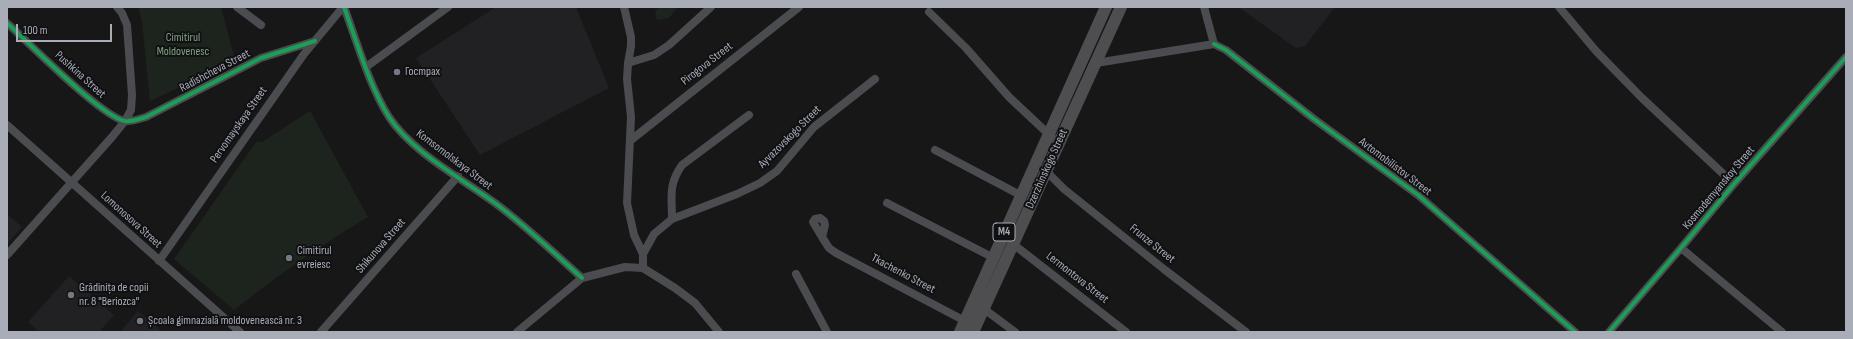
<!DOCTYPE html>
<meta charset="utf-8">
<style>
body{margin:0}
#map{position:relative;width:1853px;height:339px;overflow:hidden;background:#171717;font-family:"Sofia Sans Condensed",sans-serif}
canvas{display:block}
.frame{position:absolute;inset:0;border:8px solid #a8adb8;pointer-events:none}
.scale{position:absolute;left:16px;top:24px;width:96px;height:18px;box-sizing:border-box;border:2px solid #a8adb8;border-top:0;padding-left:5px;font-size:12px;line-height:14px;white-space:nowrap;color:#a8adb8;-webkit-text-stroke:3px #111113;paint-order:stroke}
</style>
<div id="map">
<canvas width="1853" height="339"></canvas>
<div class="frame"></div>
<div class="scale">100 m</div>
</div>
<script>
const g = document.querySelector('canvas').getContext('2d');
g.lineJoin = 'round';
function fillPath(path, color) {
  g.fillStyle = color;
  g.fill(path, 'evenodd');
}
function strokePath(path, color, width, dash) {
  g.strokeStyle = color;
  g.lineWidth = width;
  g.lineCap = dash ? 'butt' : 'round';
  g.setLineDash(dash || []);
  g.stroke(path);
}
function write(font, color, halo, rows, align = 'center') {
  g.font = font + ' "Sofia Sans Condensed",sans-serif';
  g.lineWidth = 4;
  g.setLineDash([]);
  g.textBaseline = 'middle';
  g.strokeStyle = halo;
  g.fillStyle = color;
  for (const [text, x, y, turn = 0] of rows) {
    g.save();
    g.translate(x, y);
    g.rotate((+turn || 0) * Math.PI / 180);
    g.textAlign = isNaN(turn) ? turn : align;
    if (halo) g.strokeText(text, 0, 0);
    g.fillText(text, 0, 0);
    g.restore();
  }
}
const built = new Path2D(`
 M 496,7 L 576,7 L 609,88 L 480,155 L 416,58 Z
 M 1238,7 L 1335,7 L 1305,46 L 1296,48 Z
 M 7,214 L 22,227 L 7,244 Z
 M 69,276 L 114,315 L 99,332 L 39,332 L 28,322 Z
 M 138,311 L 163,332 L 120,332 Z`);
const green = new Path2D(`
 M 138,7 L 221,7 L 236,63 L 223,67 L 150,101 L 142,22 Z
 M 659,7 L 678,7 L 669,18 L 657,20 L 655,12 Z
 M 310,111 L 368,217 C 321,245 277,276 234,310 L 174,259 L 256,142 L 262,142 Z`);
const minor = new Path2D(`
 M 237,7 L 261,25
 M 344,7 C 357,42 369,85 389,117 C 412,152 461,178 495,203 C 526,226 553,252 582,278
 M 624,7 L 631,37 L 631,46 L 628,63 L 627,79 L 631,117 L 627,203 L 634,235 L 643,254 L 643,268
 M 1559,7 L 1596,51 L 1642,98 L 1734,184
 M 929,12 L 966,48 L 1009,97 L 1058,143
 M 7,23 C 28,42 102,117 125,121 C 132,122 139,119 146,117 L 261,58 L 315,41
 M 1214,44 L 1226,50 L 1314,119 L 1418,195 L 1575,332
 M 628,63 L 654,55 L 669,45 L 711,7
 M 1096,63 L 1214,44 L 1204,7
 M 366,67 L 448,7
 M 7,125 L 240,332
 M 631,140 L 799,7
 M 935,150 L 1022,196
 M 1046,171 L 1064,189 L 1165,270 L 1246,332
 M 887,203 L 992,257
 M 672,219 C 672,196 668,185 682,165 L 749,115
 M 822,237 L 813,222 L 815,219 L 820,218 L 824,221 L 825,225 L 822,237 L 829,248 L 836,253 L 965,321
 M 1013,244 L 1126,332
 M 1681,248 L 1782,332
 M 643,254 L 654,234 L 672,219 L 737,194 L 760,183 L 777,171 L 814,127 L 875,79
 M 7,255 L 112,137 L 125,121 L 131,110 L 132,95 L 127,25 L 122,13 L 117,7
 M 159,261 L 304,54 L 343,7
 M 796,274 L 827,332
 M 984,309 L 1015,332
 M 321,332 L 458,176
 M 517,332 L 582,278 L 625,267 L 643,268 L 675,288 L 695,303 L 719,332
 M 1609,332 L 1681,248 L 1734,184 L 1846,57`);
const highway = new Path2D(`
 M 960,332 L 1106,7
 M 973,332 L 1121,7`);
const cycleway = new Path2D(`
 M 344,7 C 357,42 369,85 389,117 C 412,152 461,178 495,203 C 526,226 553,252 582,278
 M 7,23 C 28,42 102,117 125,121 C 132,122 139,119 146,117 L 261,58 L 315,41
 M 1214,44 L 1226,50 L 1314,119 L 1418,195 L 1575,332
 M 1609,332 L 1681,248 L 1734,184 L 1846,57`);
const markers = [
 [397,72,4,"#757880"],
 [289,258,4,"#757880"],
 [71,295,4,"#757880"],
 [140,321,4,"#757880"]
];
const shields = [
 [1004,232,22]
];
const shieldNames = [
 ["M4",1004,232]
];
const parkNames = [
 ["Cimitirul",183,38],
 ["Moldovenesc",183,52]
];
const streetNames = [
 ["Pirogova Street",707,64,-38],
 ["Radishcheva Street",215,71,-28],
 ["Pushkina Street",80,75,42],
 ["Pervomayskaya Street",239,125,-55],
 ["Ayvazovskogo Street",790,137,-45],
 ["Komsomolskaya Street",454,160,37],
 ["Avtomobilistov Street",1395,167,37],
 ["Dzerzhinskogo Street",1047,169,-66],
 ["Kosmodemyanskoy Street",1719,188,-50],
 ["Lomonosova Street",131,220,42],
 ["Frunze Street",1152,244,39],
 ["Shikunova Street",381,246,-49],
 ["Tkachenko Street",903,274,28],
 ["Lermontova Street",1077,278,38]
];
const poiNames = [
 ["Гострах",405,72],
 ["Cimitirul",297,251],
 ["evreiesc",297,265],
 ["Grădinița de copii",79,288],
 ["nr. 8 \"Beriozca\"",79,302],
 ["Școala gimnazială moldovenească nr. 3",148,321]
];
fillPath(built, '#212123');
fillPath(green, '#1d241e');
strokePath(minor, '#4b4c50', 8);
strokePath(highway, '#4e4e51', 12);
strokePath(cycleway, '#1a9f57', 4);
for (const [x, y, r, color] of markers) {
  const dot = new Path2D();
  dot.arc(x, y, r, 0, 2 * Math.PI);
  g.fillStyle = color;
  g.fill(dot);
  strokePath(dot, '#111113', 1.5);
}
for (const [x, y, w] of shields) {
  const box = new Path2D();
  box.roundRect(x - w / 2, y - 9, w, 18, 3);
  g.fillStyle = '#111113';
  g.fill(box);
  strokePath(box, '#a8adb8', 1);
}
write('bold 11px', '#a8adb8', null, shieldNames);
write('12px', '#7fa381', '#111113', parkNames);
write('12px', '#a8adb8', '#111113', streetNames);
write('12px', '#a8adb8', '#111113', poiNames, 'left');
</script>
